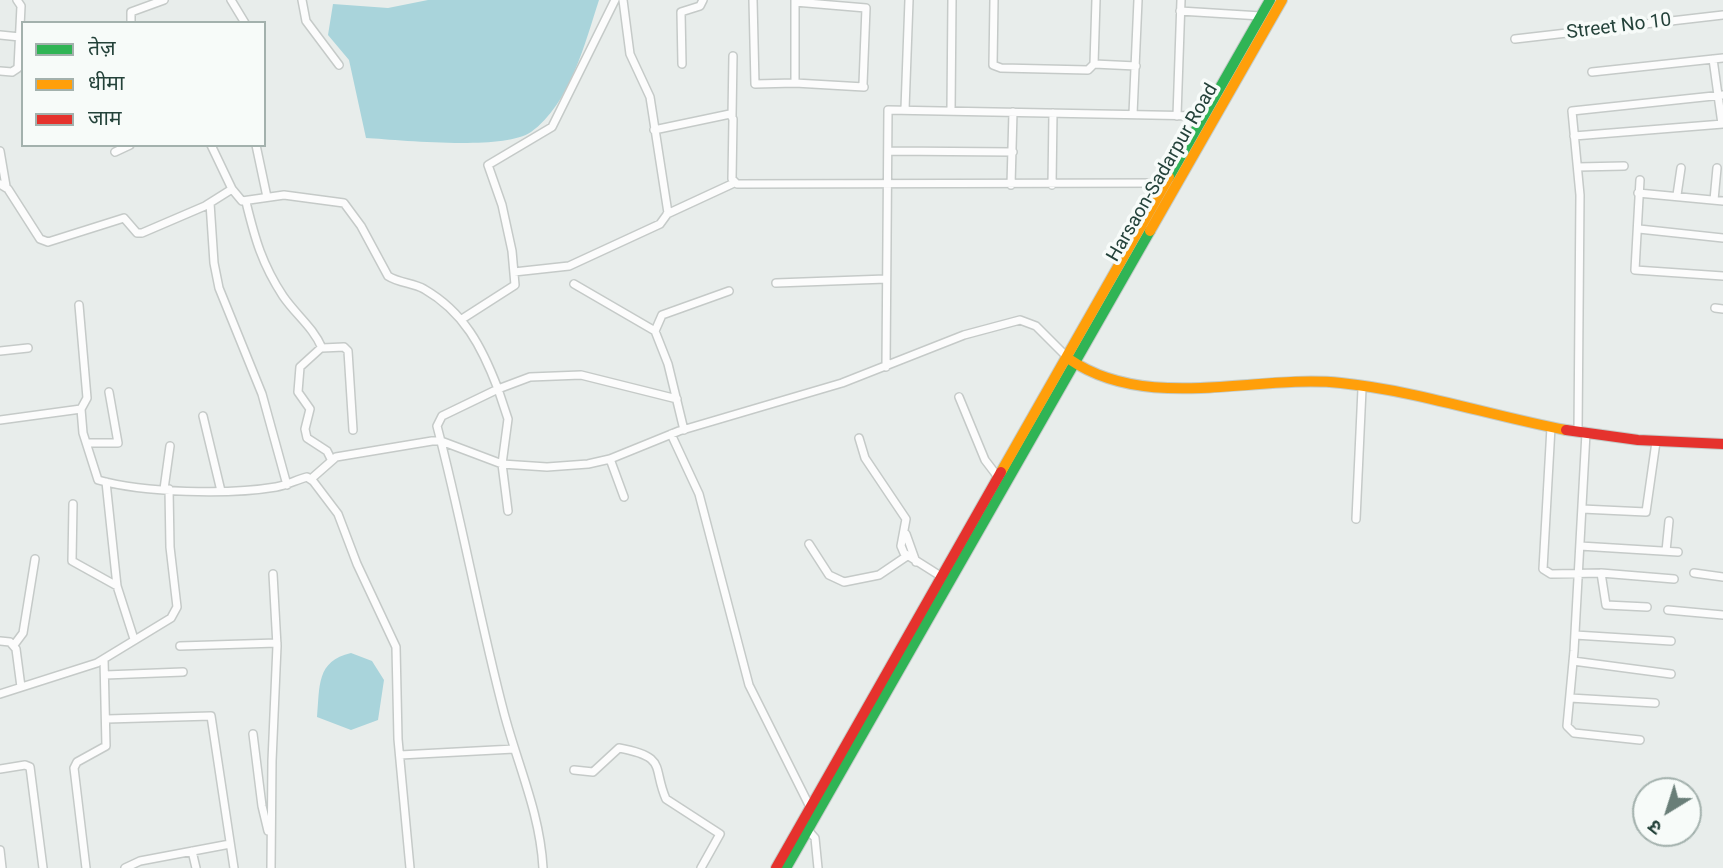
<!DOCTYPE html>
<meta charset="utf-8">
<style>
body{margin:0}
#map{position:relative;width:1723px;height:868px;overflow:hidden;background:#e8edeb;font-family:Roboto,"Noto Sans Devanagari",sans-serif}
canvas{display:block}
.legend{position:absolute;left:21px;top:21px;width:245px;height:126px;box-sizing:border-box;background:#f7fbf9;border:2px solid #a3b1ad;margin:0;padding:9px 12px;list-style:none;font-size:21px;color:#24423a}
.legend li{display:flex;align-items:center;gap:14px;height:35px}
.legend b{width:35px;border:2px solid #a3b1ad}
.north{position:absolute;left:1632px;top:777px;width:70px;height:70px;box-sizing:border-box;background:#f7fbf9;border:2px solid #a3b1ad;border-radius:50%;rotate:218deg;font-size:19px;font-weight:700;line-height:28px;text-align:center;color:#24423a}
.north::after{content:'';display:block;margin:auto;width:24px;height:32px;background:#697e78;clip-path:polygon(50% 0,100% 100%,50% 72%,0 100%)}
</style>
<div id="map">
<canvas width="1723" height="868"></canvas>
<ul class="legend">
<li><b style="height:9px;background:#30b455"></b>तेज़</li>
<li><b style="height:9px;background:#ff9f0a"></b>धीमा</li>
<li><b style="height:9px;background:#e5322d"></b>जाम</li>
</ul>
<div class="north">उ</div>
</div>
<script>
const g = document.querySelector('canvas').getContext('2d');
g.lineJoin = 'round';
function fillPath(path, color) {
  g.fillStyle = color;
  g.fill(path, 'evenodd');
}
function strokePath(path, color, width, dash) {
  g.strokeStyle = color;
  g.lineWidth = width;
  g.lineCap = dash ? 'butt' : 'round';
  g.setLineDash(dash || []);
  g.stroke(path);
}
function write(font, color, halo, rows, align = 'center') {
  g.font = font + ' Roboto,sans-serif';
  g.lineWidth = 7;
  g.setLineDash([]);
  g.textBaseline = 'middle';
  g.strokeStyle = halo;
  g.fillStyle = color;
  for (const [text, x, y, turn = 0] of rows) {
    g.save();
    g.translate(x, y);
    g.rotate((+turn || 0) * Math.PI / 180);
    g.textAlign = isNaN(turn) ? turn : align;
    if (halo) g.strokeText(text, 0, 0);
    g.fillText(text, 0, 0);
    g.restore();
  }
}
const water = new Path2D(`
 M 428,0 L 599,0 C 585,43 570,104 531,132 C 503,151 401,140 366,138 L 349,60 L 328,35 L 333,4 L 388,8 Z
 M 351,653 L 372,661 L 384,680 L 378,720 L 351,730 L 317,717 C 320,686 316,661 351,653 Z`);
const street = new Path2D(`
 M 231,0 L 245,23
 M 302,0 L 306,21 L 339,65
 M 753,0 L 755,84 L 795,83 L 864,87
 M 795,0 L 795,83
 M 994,0 L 993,65 L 1001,68 L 1088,70 L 1094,64 L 1096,0
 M 795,2 L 866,8 L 863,84
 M 1180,11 L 1261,16
 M 131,23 L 131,12 L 164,0
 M 0,35 L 20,37
 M 1515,39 L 1723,15
 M 1713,59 L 1722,124
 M 682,64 L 681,12 L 700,6 L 703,0
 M 1094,64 L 1136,66
 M 0,71 L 12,72 L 18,68 L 21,6 L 17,0
 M 1592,72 L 1723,58
 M 905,109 L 909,0
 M 951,111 L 952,0
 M 1133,114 L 1138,0
 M 732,116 L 733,56
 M 1177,116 L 1181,0
 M 654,130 L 730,114 L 733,119 L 732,179 L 737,184 L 1166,183
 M 1574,136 L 1723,124
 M 211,145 L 232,189 L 242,201 L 284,195 L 344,203 L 361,226 L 388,276 C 399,283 413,283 424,289 C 464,312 482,347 498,389 L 530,377 L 581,375 L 677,399
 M 256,145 L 267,197
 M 0,151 L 6,186
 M 889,151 L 1013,152
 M 115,152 L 130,145
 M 1578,167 L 1624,166
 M 1640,180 L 1635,270 L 1723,276
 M 0,184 L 8,189 L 40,239 L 48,242 L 124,218 L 137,233 L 142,233 L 205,206 L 232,189
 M 1011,185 L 1013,112
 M 1052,185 L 1053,113
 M 1638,193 L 1723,201
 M 1677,195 L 1681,168
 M 1714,200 L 1717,168
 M 246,202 C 255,239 262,264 283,296 C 296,315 313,327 322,348 L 344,347 L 348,351 L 353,430
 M 210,203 L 214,263 L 219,288 L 262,394 L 287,485
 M 667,214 L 734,183
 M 1639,229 L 1723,238
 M 514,272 L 569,266 L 660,224 L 668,213 L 650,97 L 630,54 L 623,0
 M 776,283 L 886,279
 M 574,284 L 655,331 L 668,364 L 684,430
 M 79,305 L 87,398 L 81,409 L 83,433 L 98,480 C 145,493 228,495 276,487 C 287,485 296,480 307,477 L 313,481 L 338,514 L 357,564 L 396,647 L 398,739 L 410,868
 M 1715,308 L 1723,309
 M 462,319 L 515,285 L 512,251 L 502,205 L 488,165 L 552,127 L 615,0
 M 655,331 L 662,315 L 729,291
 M 322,347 L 300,367 L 298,392 L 310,409 L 305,429 L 307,438 L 327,451 L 331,459
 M 0,351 L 28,348
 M 886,367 L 888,110 L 1204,116
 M 959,397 L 985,460 L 998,477
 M 203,416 L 221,491
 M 0,420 L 81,409
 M 1551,427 L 1543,569 L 1551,574 L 1601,573 L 1606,605 L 1647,607
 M 1578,432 L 1580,195 L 1572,111 L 1723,95
 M 1586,433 L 1574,651 L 1567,726 L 1574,733 L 1640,740
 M 671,434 L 699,494 L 749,685 L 810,807
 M 859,438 L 865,458 L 906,519 L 901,546 L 904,553 L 942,577
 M 87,443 L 118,443 L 109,392
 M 610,459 L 624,497
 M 311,479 L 336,457 L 432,441 L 441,441 L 502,464 L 547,467 L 588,464 L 610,459 L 679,431 L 842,383 L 964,335 L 1020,320 L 1036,326 L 1066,356
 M 106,482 L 117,586 L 134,639
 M 164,489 L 170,446
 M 73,504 L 72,561 L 117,586
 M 1582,509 L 1646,512 L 1656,442
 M 508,511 L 502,464 L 508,419 L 498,389 L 442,416 L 437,426 C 462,521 479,618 504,713 C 518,766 540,813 543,868
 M 1356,519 L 1362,389
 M 906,534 L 916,562
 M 809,544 L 829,575 L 844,582 L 879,575 L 907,556
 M 1580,546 L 1678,552
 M 1666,551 L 1669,521
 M 1601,573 L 1674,579
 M 1694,573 L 1723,577
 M 1668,610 L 1723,615
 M 1575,635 L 1671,641
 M 0,641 L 10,642 L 16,649 L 21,687
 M 14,645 L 23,633 L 35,559
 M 180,646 L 277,643
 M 1573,661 L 1671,674
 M 105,675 L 183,672
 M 0,694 L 97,663 L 171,618 L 177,607 L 170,547 L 169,489
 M 1570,698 L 1655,703
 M 107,719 L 211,716 L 234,868
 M 253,734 L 262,806 L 268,831
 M 400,755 L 514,749
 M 0,769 L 25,765 L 30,767 L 43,868
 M 574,770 L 593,772 L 619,748 C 668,757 652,767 666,799 L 720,834 L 701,868
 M 808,830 L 815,838 L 818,868
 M 0,850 L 2,868
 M 192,851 L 196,868
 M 86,868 L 74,768 L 77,762 L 106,746 L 104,659
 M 125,868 L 140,861 L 230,844
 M 271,868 L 272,761 L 277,646 L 273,574`);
const fast = new Path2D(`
 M 1169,177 L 1270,0
 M 786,868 L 1150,231`);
const slow = new Path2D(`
 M 1150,231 L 1282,0
 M 1069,359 C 1147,413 1254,374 1341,383 C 1418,391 1491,416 1566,430
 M 1001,472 L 1169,177`);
const jam = new Path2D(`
 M 1566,430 L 1638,440 L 1723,444
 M 776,868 L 1001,472`);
const streetNames = [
 ["Street No 10",1619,27,-7],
 ["Harsaon-Sadarpur Road",1163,173,-60]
];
fillPath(water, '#a9d4db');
strokePath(street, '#c5cac8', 10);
strokePath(fast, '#c3cbc8', 12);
strokePath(slow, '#c3cbc8', 12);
strokePath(jam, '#c3cbc8', 12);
strokePath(street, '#fcfcfc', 7);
strokePath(fast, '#30b455', 10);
strokePath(slow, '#ff9f0a', 10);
strokePath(jam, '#e5322d', 10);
write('19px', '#24423a', '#f7fbf9', streetNames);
</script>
